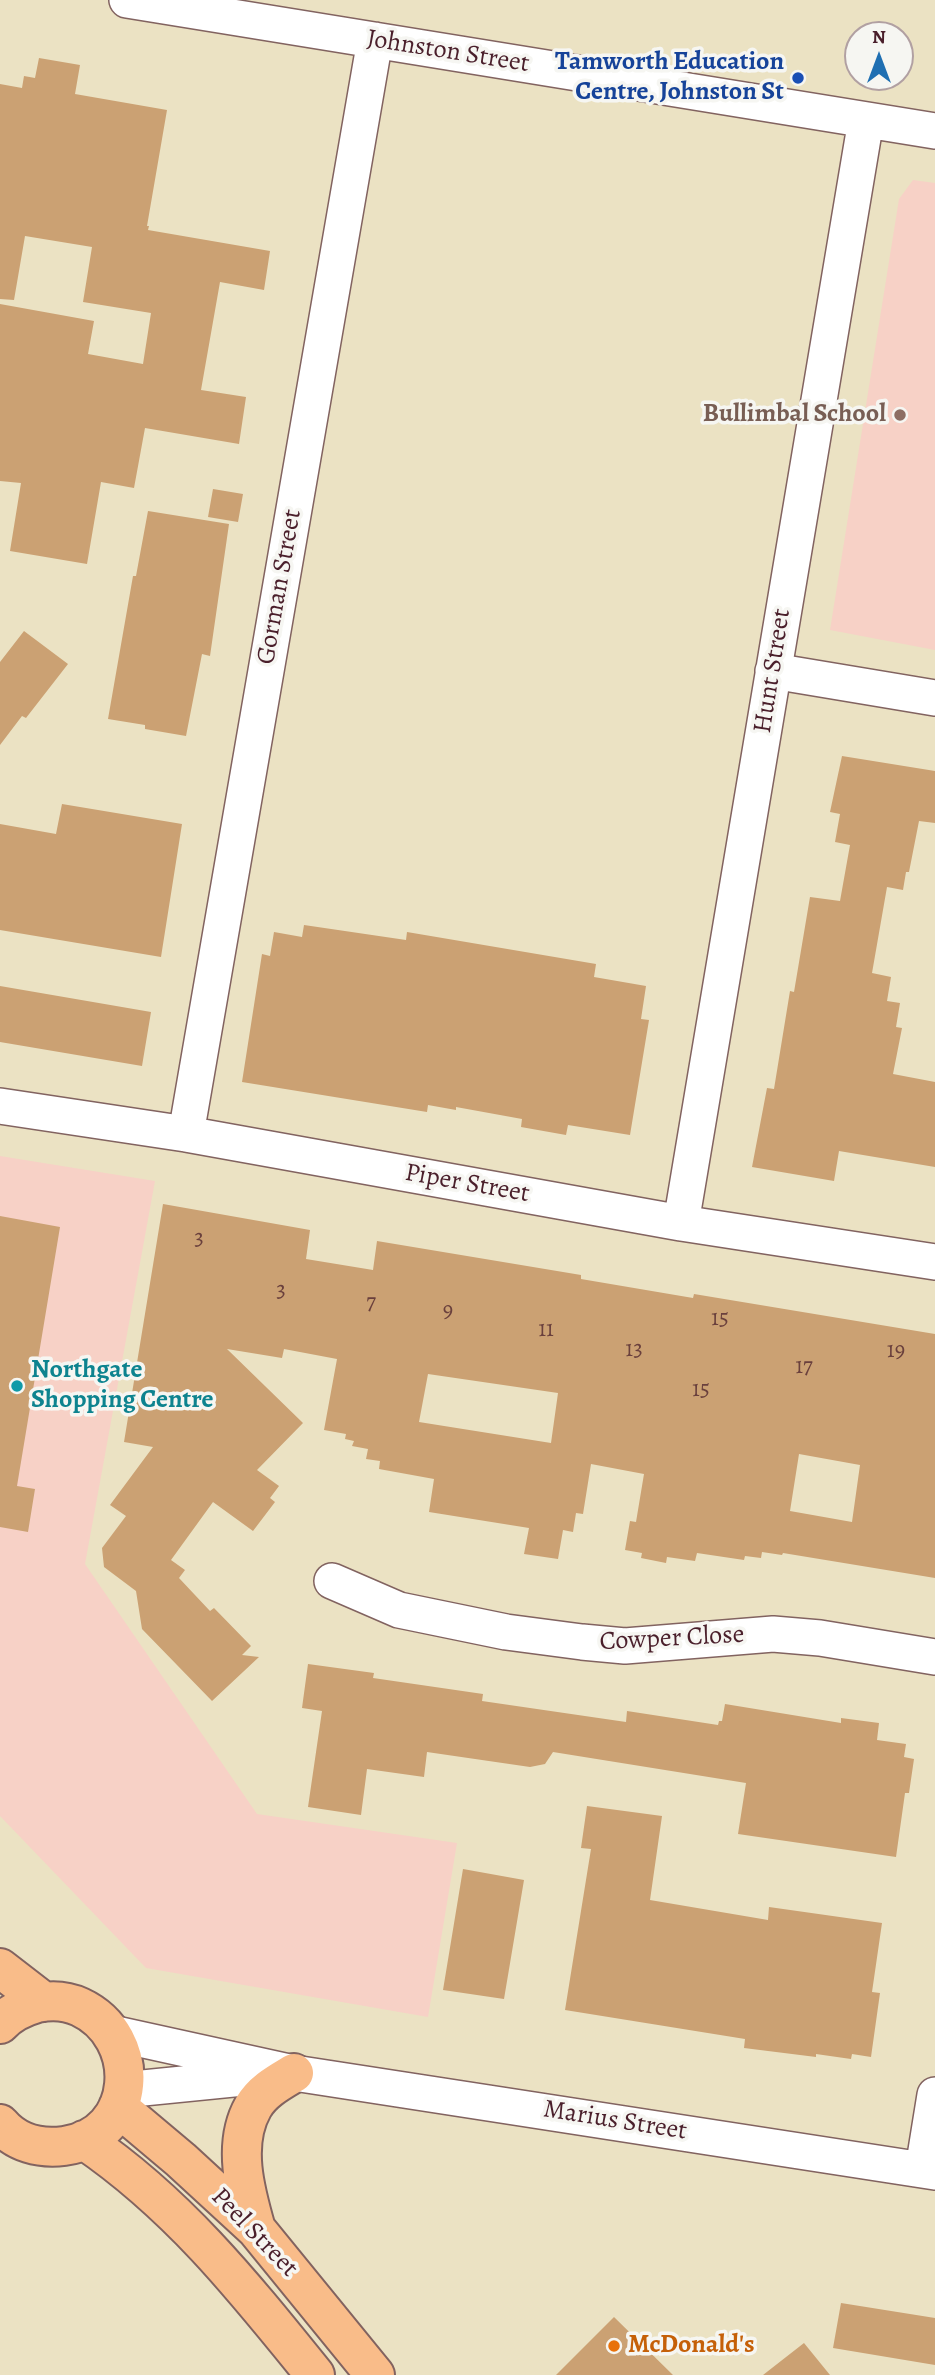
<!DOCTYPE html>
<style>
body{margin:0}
#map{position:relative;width:935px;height:2375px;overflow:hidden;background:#ebe2c3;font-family:Alegreya,serif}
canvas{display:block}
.north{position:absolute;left:844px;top:21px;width:70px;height:70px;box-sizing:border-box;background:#f6f6f2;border:2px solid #b1a0a2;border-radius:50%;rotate:0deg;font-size:19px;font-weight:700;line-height:28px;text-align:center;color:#4a1f2b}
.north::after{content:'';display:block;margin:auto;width:24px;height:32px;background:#1f6fb2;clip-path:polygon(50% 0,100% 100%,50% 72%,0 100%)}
</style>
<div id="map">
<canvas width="935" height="2375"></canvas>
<div class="north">N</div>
</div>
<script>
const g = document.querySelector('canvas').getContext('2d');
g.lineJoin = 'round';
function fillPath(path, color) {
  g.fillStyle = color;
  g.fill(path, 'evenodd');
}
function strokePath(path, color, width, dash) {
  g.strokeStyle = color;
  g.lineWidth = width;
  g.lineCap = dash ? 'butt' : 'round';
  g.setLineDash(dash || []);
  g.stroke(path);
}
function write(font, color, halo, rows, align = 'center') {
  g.font = font + ' Alegreya,serif';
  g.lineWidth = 7;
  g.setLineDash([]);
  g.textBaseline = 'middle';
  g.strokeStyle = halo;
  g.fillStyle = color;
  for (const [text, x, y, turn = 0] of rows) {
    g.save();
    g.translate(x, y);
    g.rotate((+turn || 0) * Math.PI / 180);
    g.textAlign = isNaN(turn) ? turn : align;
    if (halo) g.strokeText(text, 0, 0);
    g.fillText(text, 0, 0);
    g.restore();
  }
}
const built = new Path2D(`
 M 913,180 L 935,183 L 935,650 L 830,630 L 899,199 Z
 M 0,1156 L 155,1181 L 85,1564 L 257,1814 L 457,1843 L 428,2017 L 146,1968 L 0,1816 Z`);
const building = new Path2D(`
 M 39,58 L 80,65 L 75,94 L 167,110 L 147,226 L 149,226 L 148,230 L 270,251 L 264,290 L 220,282 L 201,390 L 246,397 L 239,444 L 145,428 L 134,488 L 101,482 L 87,564 L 10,551 L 21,483 L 0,481 L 0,304 L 94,321 L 88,354 L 143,364 L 151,313 L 83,302 L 92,247 L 25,236 L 14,300 L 0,299 L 0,84 L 22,88 L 24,76 L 35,78 Z
 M 213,489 L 243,494 L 238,522 L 208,517 Z
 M 148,511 L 229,524 L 210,656 L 202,654 L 186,736 L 145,729 L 145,725 L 108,719 L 133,576 L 136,576 Z
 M 24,631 L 68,664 L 26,718 L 22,716 L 0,745 L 0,662 Z
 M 842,756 L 935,771 L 935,823 L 919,821 L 909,872 L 906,872 L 903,890 L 887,887 L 872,973 L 891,977 L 887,1001 L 900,1003 L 896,1027 L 902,1028 L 893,1074 L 935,1082 L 935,1167 L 839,1151 L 834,1181 L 752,1167 L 767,1088 L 774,1089 L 790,991 L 794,992 L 810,897 L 840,901 L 850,845 L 835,842 L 840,814 L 830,812 Z
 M 62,804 L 182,824 L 161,957 L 0,930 L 0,824 L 56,834 Z
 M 304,925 L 406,940 L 407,932 L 596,964 L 594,977 L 646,986 L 641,1019 L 649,1020 L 630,1135 L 568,1125 L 566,1135 L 521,1127 L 522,1119 L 456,1107 L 456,1110 L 428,1105 L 427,1112 L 242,1082 L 262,954 L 270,956 L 274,932 L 302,937 Z
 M 0,986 L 151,1012 L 142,1066 L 0,1042 Z
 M 163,1204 L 310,1230 L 306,1259 L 373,1270 L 377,1241 L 581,1275 L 581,1279 L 693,1298 L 694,1294 L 935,1334 L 935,1578 L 783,1553 L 782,1555 L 762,1552 L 761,1558 L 745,1556 L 744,1560 L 697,1553 L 695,1561 L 667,1557 L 666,1563 L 641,1558 L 642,1553 L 625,1550 L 630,1521 L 636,1522 L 644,1474 L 591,1464 L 583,1514 L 576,1513 L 573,1532 L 563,1530 L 558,1559 L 524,1554 L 529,1528 L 429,1512 L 434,1479 L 379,1469 L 380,1461 L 366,1459 L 368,1449 L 352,1446 L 354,1441 L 345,1439 L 346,1434 L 324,1430 L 337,1359 L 284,1349 L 282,1358 L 227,1349 L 303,1423 L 257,1470 L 279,1486 L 270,1498 L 275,1502 L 253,1531 L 213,1502 L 171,1560 L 185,1570 L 179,1578 L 210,1611 L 214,1608 L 251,1646 L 242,1655 L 259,1657 L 212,1701 L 142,1629 L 136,1591 L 104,1567 L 102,1548 L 126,1516 L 110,1505 L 153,1447 L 124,1442 ZM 428,1374 L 558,1393 L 551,1443 L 419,1422 ZM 799,1454 L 860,1465 L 852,1522 L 790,1511 Z
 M 0,1216 L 60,1227 L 17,1486 L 35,1489 L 28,1532 L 0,1527 Z
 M 308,1664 L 374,1673 L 373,1678 L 483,1694 L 482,1701 L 626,1722 L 627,1711 L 718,1725 L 719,1721 L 722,1721 L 725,1704 L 841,1723 L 841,1718 L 879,1723 L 877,1740 L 906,1744 L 904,1757 L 914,1759 L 909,1793 L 905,1793 L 896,1857 L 738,1834 L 746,1783 L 553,1752 L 545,1764 L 530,1767 L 427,1752 L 424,1777 L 367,1769 L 361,1815 L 308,1807 L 322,1711 L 302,1708 Z
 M 587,1806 L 662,1816 L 650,1900 L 768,1920 L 769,1907 L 882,1923 L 872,1992 L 880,1993 L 871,2057 L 852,2054 L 851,2059 L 816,2054 L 816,2057 L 744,2048 L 745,2039 L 565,2010 L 591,1849 L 581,1848 Z
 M 463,1869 L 524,1880 L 504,1999 L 443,1990 Z
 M 841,2303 L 935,2318 L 935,2365 L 833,2348 Z
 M 614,2317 L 673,2375 L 556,2375 Z
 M 804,2343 L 830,2375 L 763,2375 Z`);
const minor = new Path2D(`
 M 127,0 L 935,131
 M 773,671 L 935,698
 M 0,1106 L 186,1134 L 681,1223 L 935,1262
 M 186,1134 L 375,40
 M 681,1223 L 866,120
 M 332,1581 L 399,1610 L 506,1632 L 582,1642 L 625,1646 L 773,1634 L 820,1638 L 935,1657
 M 112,2033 L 294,2073 L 935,2172
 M 123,2090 L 263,2076
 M 923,2169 L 935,2095`);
const major = new Path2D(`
 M 0,1968 L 44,2002
 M 0,2024 C 10,2013 23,2007 37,2003 C 51,2000 67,2001 80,2007 C 144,2037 139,2136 64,2146 C 40,2149 16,2143 0,2124
 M 118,2107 L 181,2160 L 256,2229 L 375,2375
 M 84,2140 C 178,2204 244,2287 315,2375
 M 256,2229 C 245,2191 232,2144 253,2107 C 262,2091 279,2082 294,2073`);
const markers = [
 [798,78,7,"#1a4fb4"],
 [900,415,7,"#8d6e63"],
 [17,1386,7,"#0f9aa8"],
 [614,2346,7,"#e8710a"]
];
const numberNames = [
 ["3",199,1239],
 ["3",281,1291],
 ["7",371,1303],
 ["9",448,1311],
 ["15",720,1319],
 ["11",546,1330],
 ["13",634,1350],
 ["19",896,1351],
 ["17",804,1367],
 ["15",701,1390]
];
const streetNames = [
 ["Johnston Street",448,52,9],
 ["Gorman Street",280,587,-80],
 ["Hunt Street",773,671,-81],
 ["Piper Street",467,1184,10],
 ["Cowper Close",672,1639,-3],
 ["Marius Street",615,2121,9],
 ["Peel Street",254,2233,46]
];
const transitNames = [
 ["Tamworth Education",784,63],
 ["Centre, Johnston St",784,93]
];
const educationNames = [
 ["Bullimbal School",886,415]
];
const cultureNames = [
 ["Northgate",31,1371],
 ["Shopping Centre",31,1401]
];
const foodNames = [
 ["McDonald's",628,2346]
];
fillPath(built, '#f7d1c6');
fillPath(building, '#cba173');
strokePath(minor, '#826360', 38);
strokePath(major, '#826360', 42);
strokePath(minor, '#fff', 35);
strokePath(major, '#f9bc89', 38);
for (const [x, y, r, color] of markers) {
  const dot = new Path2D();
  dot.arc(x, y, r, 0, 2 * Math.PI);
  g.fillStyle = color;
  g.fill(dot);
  strokePath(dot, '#f6f6f2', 2.5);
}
write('23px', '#6a403d', null, numberNames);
write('26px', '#4a1f2b', '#f6f6f2', streetNames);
write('bold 26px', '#164399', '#f6f6f2', transitNames, 'right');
write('bold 26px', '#785e54', '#f6f6f2', educationNames, 'right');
write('bold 26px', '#0d838f', '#f6f6f2', cultureNames, 'left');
write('bold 26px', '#c56008', '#f6f6f2', foodNames, 'left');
</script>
